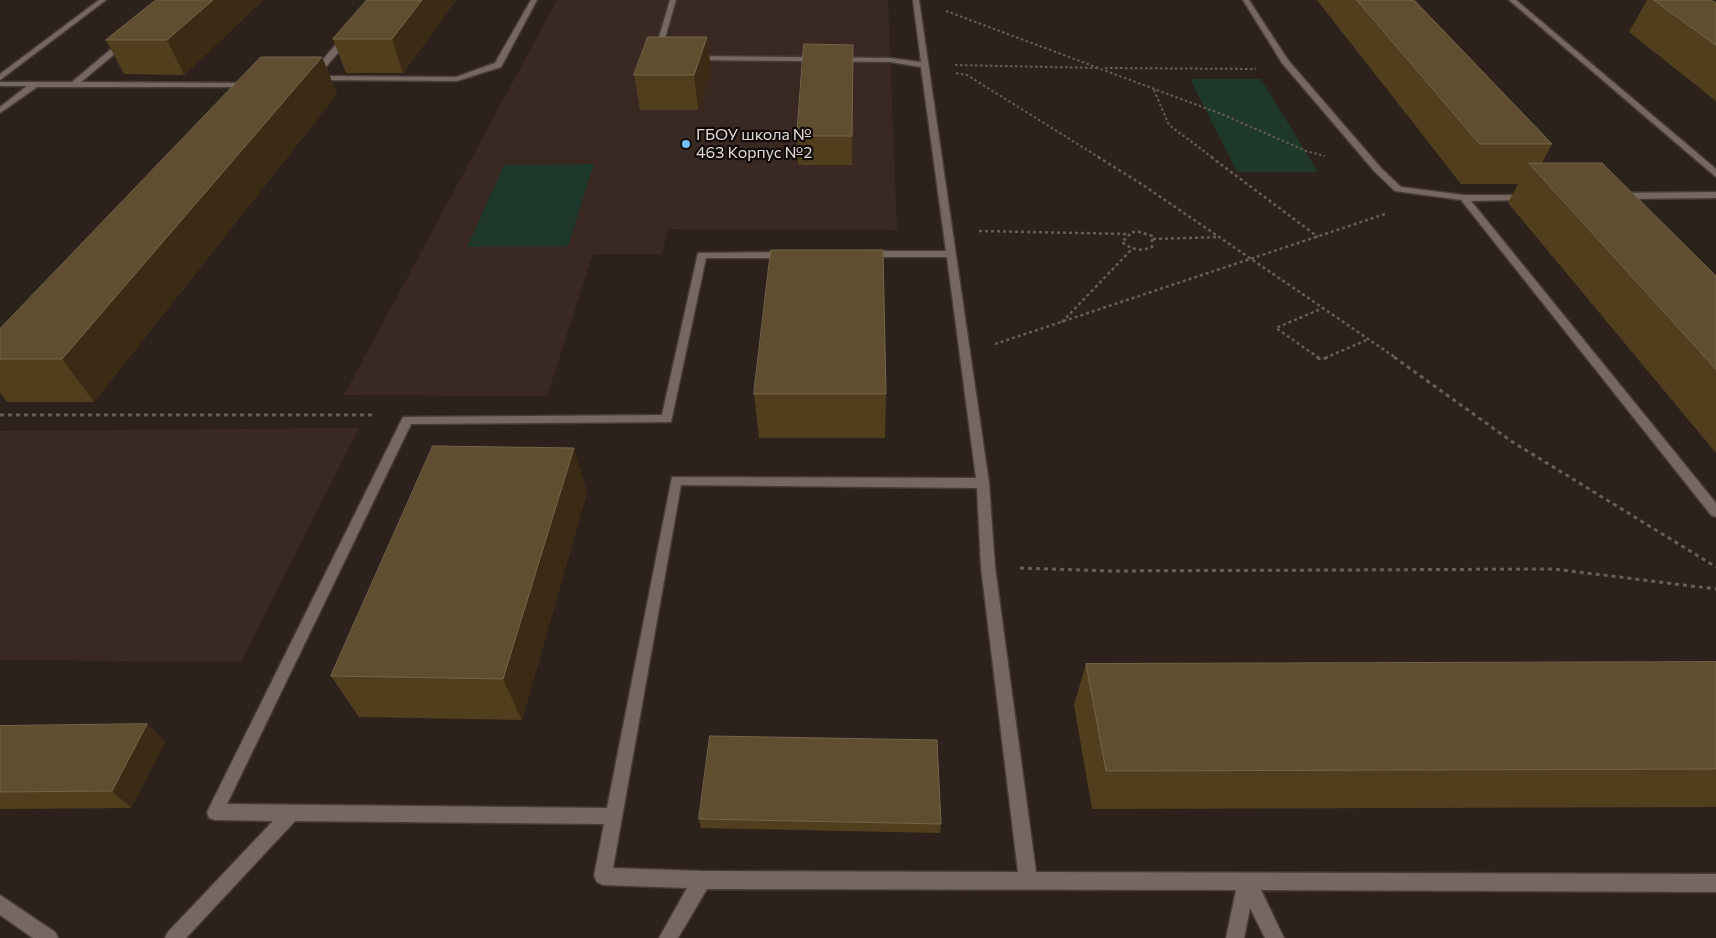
<!DOCTYPE html>
<meta charset="utf-8">
<style>
body{margin:0}
canvas{display:block;background:#2d211c}
</style>
<canvas width="1716" height="938"></canvas>
<script>
const g = document.querySelector('canvas').getContext('2d');
g.lineJoin = 'round';
function fillPath(path, color) {
  g.fillStyle = color;
  g.fill(path, 'evenodd');
}
function strokePath(path, color, width, dash) {
  g.strokeStyle = color;
  g.lineWidth = width;
  g.lineCap = dash ? 'butt' : 'round';
  g.setLineDash(dash || []);
  g.stroke(path);
}
function write(font, color, halo, rows, align = 'center') {
  g.font = font + ' Commissioner,sans-serif';
  g.lineWidth = 4.5;
  g.setLineDash([]);
  g.textBaseline = 'middle';
  g.strokeStyle = halo;
  g.fillStyle = color;
  for (const [text, x, y, turn = 0] of rows) {
    g.save();
    g.translate(x, y);
    g.rotate((+turn || 0) * Math.PI / 180);
    g.textAlign = isNaN(turn) ? turn : align;
    if (halo) g.strokeText(text, 0, 0);
    g.fillText(text, 0, 0);
    g.restore();
  }
}
const built = new Path2D(`
 M 557,0 L 888,0 L 897,230 L 668,229 L 662,254 L 593,254 L 547,396 L 344,395 Z
 M 359,428 L 241,662 L 0,660 L 0,431 Z`);
const green = new Path2D(`
 M 1190,79 L 1261,79 L 1318,172 L 1237,172 Z
 M 594,164 L 568,246 L 467,247 L 504,165 Z`);
const pathFar2 = new Path2D(`
 M 946,11 L 1224,115 L 1306,151 L 1325,156
 M 955,65 L 1098,68
 M 1105,68 L 1256,69
 M 956,73 L 967,75 L 1100,158
 M 1154,90 L 1169,125 L 1213,158`);
const pathFar1 = new Path2D(`
 M 1098,157 L 1143,185 L 1396,358
 M 1211,157 L 1318,237
 M 979,231 L 1128,234
 M 1132,232 L 1140,232 L 1152,236 L 1152,247 C 1141,252 1131,249 1122,242 Z
 M 1153,239 L 1220,237
 M 1062,322 L 1133,248
 M 995,344 L 1385,214
 M 1319,358 L 1276,328 L 1323,308
 M 1325,358 L 1369,339`);
const path = new Path2D(`
 M 1317,357 L 1321,360 L 1328,357
 M 1394,357 L 1511,441 L 1716,567
 M 0,415 L 374,415
 M 1020,568 L 1111,571 L 1554,569 L 1716,589`);
const minor = new Path2D(`
 M 99,0 L 106,0 L 0,80 L 0,74 Z
 M 531,0 L 537,0 L 501,67 L 457,81 L 314,80 L 310,78 L 314,76 L 456,77 L 495,63 Z
 M 670,0 L 676,0 L 661,52 L 654,54 Z
 M 913,0 L 919,0 L 989,483 L 995,567 L 1036,872 L 1716,874 L 1716,892 L 1261,890 L 1284,938 L 1265,938 L 1250,908 L 1244,938 L 1226,938 L 1236,890 L 707,889 L 678,938 L 659,938 L 687,888 L 603,885 L 597,882 L 594,876 L 604,824 L 295,821 L 186,938 L 165,938 L 168,932 L 273,821 L 215,820 L 209,818 L 207,812 L 403,417 L 662,415 L 698,253 L 787,252 L 792,255 L 787,258 L 706,258 L 671,422 L 411,424 L 227,804 L 607,808 L 672,477 L 976,478 L 947,257 L 867,257 L 862,254 L 867,251 L 946,251 L 921,67 L 890,62 L 692,60 L 688,58 L 692,56 L 890,58 L 921,62 ZM 681,485 L 977,488 L 981,567 L 1018,872 L 702,871 L 613,868 Z
 M 1243,0 L 1249,0 L 1288,60 L 1381,168 L 1401,187 L 1464,195 L 1529,195 L 1529,199 L 1526,200 L 1471,201 L 1716,503 L 1716,517 L 1711,515 L 1461,200 L 1395,191 L 1375,172 L 1282,63 Z
 M 1509,0 L 1516,0 L 1716,169 L 1716,177 Z
 M 345,34 L 352,36 L 325,68 L 306,71 L 306,67 L 319,64 Z
 M 123,39 L 130,41 L 81,82 L 249,83 L 253,85 L 249,87 L 37,87 L 0,113 L 0,107 L 27,86 L 0,86 L 0,82 L 72,82 Z
 M 1716,192 L 1716,198 L 1619,199 L 1614,196 L 1619,193 Z
 M 0,895 L 55,932 L 58,938 L 33,938 L 0,915 Z`);
const wall = new Path2D(`
 M 156,0 L 263,0 L 184,75 L 124,74 L 106,40 Z
 M 456,0 L 403,73 L 346,73 L 333,39 Z
 M 1317,0 L 1414,0 L 1552,144 L 1542,163 L 1716,276 L 1716,453 L 1508,203 L 1518,184 L 1461,184 Z
 M 1647,0 L 1711,0 L 1716,3 L 1716,101 L 1629,32 Z
 M 707,37 L 711,71 L 698,110 L 640,110 L 634,75 Z
 M 322,57 L 337,94 L 94,402 L 7,402 L 0,393 L 0,329 Z
 M 853,72 L 852,165 L 798,165 L 797,136 Z
 M 754,394 L 886,394 L 885,438 L 759,438 Z
 M 587,492 L 522,720 L 359,717 L 331,676 Z
 M 1716,662 L 1716,807 L 1092,809 L 1074,705 L 1086,664 Z
 M 147,724 L 165,742 L 131,808 L 0,809 L 0,726 Z
 M 699,819 L 941,824 L 940,833 L 701,828 Z`);
const shadedWall = new Path2D(`
 M 213,0 L 263,0 L 184,75 L 167,40 Z
 M 422,0 L 456,0 L 403,73 L 392,39 Z
 M 707,37 L 711,71 L 698,110 L 694,75 Z
 M 322,57 L 337,94 L 94,402 L 62,359 Z
 M 574,448 L 587,492 L 522,720 L 503,679 Z
 M 147,724 L 165,742 L 131,808 L 112,791 Z`);
const building = new Path2D(`
 M 156,0 L 213,0 L 167,40 L 106,40 Z
 M 367,0 L 422,0 L 392,39 L 333,39 Z
 M 1357,0 L 1414,0 L 1552,144 L 1480,144 Z
 M 1654,0 L 1711,0 L 1716,3 L 1716,45 Z
 M 648,37 L 707,37 L 694,75 L 634,75 Z
 M 804,44 L 853,45 L 852,136 L 797,136 Z
 M 261,57 L 322,57 L 62,359 L 0,359 L 0,329 Z
 M 1529,163 L 1602,163 L 1716,276 L 1716,369 Z
 M 771,250 L 883,250 L 886,394 L 754,394 Z
 M 433,446 L 574,448 L 503,679 L 331,676 Z
 M 1716,662 L 1716,769 L 1106,771 L 1086,664 Z
 M 147,724 L 112,791 L 0,792 L 0,726 Z
 M 710,736 L 937,740 L 941,824 L 699,819 Z`);
const markers = [
 [686,144,5,"#71c1f5"]
];
const farPoinames = [
 ["ГБОУ школа №",696,135],
 ["463 Корпус №2",696,153]
];
fillPath(built, '#3a2822');
fillPath(green, '#1e3829');
strokePath(minor, '#463b38', 3);
strokePath(pathFar2, '#685d58', 2, [2.5, 2.5]);
strokePath(pathFar1, '#685d58', 2.5, [3, 3]);
strokePath(path, '#685d58', 3, [4, 4]);
fillPath(minor, '#766761');
fillPath(wall, '#503e1d');
fillPath(shadedWall, '#3b2b14');
fillPath(building, '#604e31');
strokePath(building, '#74644a', 1);
for (const [x, y, r, color] of markers) {
  const dot = new Path2D();
  dot.arc(x, y, r, 0, 2 * Math.PI);
  g.fillStyle = color;
  g.fill(dot);
  strokePath(dot, '#110c0a', 2);
}
write('16px', '#e1d8d5', '#110c0a', farPoinames, 'left');
</script>
